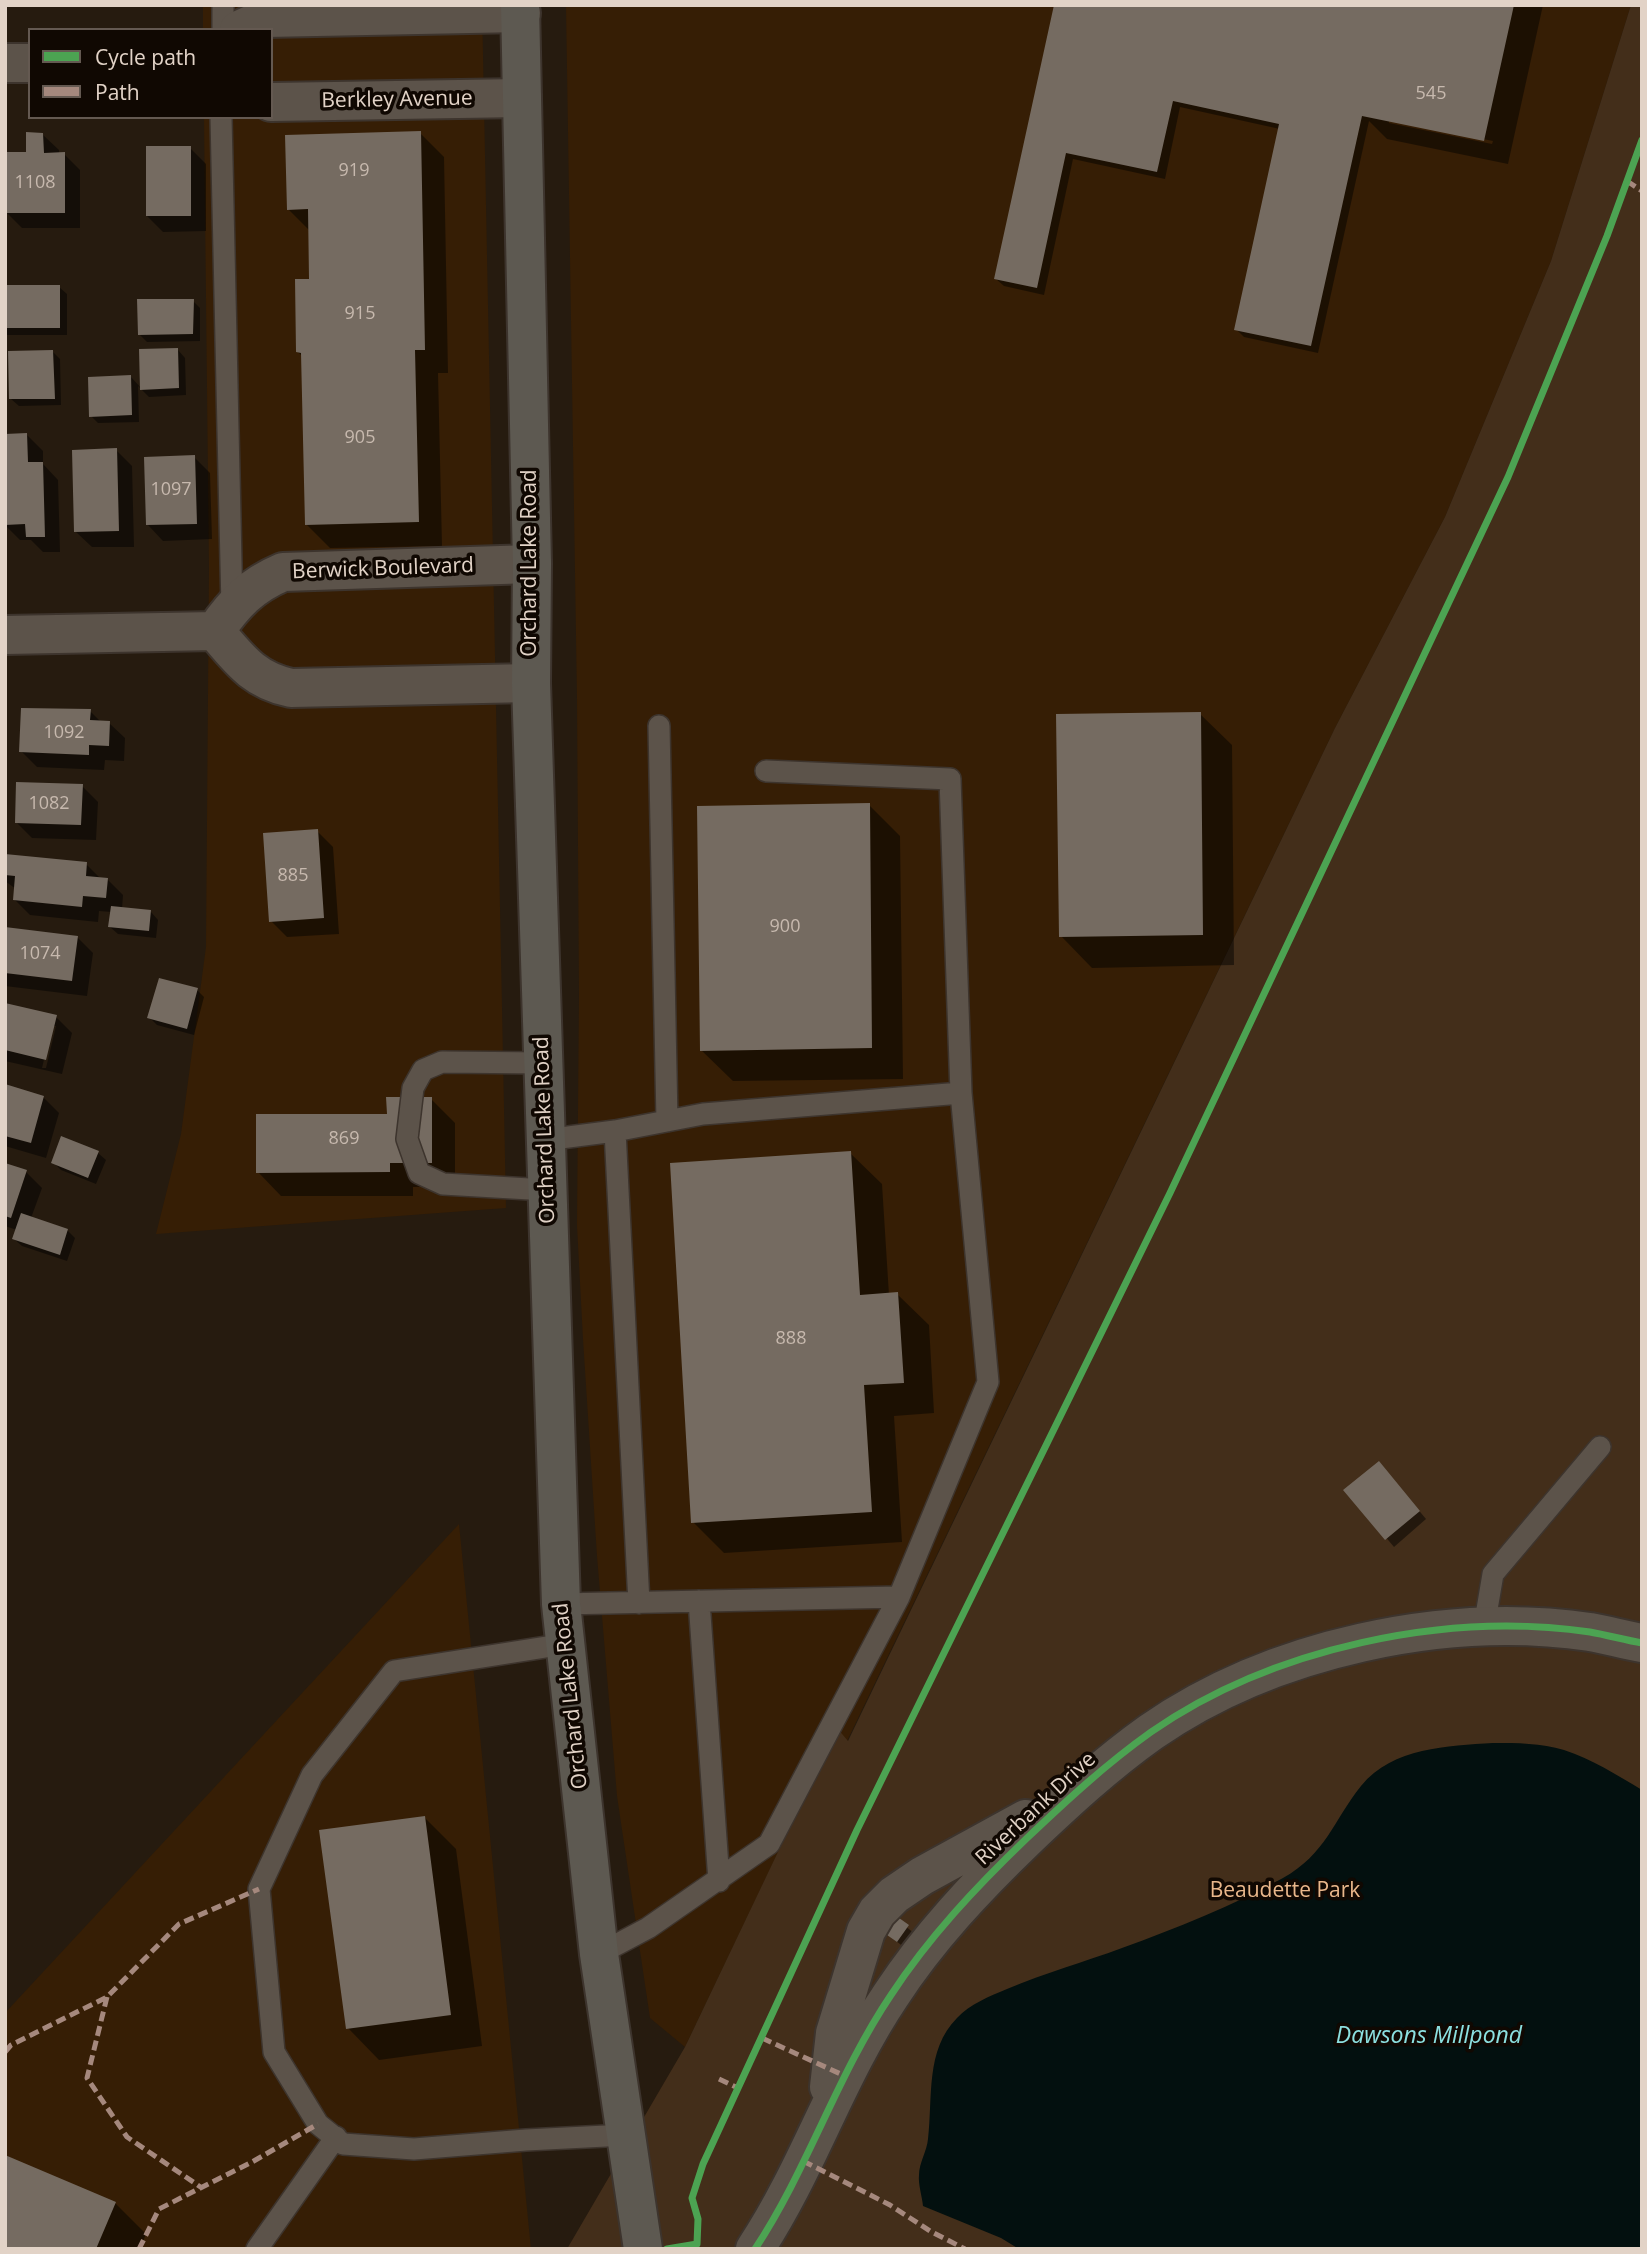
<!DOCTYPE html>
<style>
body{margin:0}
#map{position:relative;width:1647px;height:2254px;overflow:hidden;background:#261b0f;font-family:"Open Sans",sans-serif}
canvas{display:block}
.frame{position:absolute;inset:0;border:7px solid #e2d3c7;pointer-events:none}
.legend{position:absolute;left:28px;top:28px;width:245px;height:91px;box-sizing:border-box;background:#100802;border:2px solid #645951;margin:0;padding:9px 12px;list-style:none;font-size:21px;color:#e2d3c7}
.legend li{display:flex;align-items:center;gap:14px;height:35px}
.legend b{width:35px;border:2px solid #645951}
</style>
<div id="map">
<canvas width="1647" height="2254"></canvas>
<div class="frame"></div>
<ul class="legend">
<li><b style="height:9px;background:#4ca352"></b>Cycle path</li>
<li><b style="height:9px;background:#a5887d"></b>Path</li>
</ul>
</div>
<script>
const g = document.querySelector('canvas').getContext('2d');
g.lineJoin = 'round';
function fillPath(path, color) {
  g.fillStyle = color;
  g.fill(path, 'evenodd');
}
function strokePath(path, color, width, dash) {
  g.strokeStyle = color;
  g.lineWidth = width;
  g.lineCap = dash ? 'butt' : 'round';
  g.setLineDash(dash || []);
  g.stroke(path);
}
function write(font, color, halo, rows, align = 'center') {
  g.font = font + ' "Open Sans",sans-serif';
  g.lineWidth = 7;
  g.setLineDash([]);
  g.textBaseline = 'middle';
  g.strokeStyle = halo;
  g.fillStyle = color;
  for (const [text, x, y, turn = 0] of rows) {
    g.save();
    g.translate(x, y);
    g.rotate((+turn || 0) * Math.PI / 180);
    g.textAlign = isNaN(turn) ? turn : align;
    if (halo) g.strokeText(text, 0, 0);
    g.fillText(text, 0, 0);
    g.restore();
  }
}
const built = new Path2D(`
 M 203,5 L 482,5 L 506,1208 L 156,1234 L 181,1134 L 206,947 L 209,568 L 204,117 L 271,117 L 271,30 L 203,30 Z
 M 566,5 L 1631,5 L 1551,261 L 1445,517 L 1335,728 L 847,1741 L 837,1729 L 685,2047 L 650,2018 L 617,1796 L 597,1556 L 583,1339 L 577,1225 L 579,995 L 577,698 Z
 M 459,1524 L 531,2249 L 5,2249 L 5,2013 Z`);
const green = new Path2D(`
 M 1631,5 L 1642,5 L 1642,2249 L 567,2249 L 685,2047 L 837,1728 L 848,1741 L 1335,728 L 1445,517 L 1551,261 Z`);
const water = new Path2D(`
 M 1493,1743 C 1517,1743 1541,1743 1564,1750 C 1592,1759 1617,1775 1642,1790 L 1642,2249 L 1019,2249 L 1001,2238 L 923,2206 C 922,2196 918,2184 919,2175 C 919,2163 927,2151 928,2139 C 933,2098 925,2050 957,2018 C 970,2004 990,1996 1007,1989 C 1045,1973 1084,1962 1122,1948 C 1177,1928 1232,1906 1283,1878 C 1326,1854 1333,1821 1361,1786 C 1393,1747 1448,1746 1493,1743 Z`);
const shadow = new Path2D(`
 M 1055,5 L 1543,5 L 1508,164 L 1387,139 L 1369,121 L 1318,353 L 1244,337 L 1236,329 L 1280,129 L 1180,107 L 1165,179 L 1073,159 L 1044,295 L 1004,286 L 996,279 ZM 1389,120 L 1493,141 L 1492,144 L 1389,123 Z
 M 420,133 L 444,157 L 448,373 L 438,373 L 442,546 L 330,548 L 306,524 L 303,357 L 298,352 L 311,280 L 310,231 L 288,209 Z
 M 43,135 L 59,150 L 59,154 L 64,154 L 80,170 L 80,228 L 22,228 L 6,212 L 28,154 Z
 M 190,148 L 206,164 L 206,231 L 163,232 L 147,216 Z
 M 5,287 L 59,287 L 67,294 L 67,335 L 5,335 Z
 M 193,301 L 200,308 L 200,341 L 147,342 L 139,334 Z
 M 178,350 L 185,358 L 186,395 L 149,397 L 138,386 L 139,422 L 98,423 L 91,416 L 131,377 L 141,388 Z
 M 53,352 L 60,359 L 61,405 L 19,406 L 11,399 Z
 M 27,435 L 43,451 L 43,464 L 58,480 L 60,552 L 43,552 L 31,540 L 20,540 L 5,525 L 5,436 Z
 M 116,450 L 132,466 L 134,547 L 92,547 L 76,532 Z
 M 194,457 L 210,473 L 212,539 L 163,541 L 148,525 Z
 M 90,711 L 101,722 L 109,723 L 125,738 L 124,761 L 105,760 L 104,770 L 37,767 L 21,751 Z
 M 1200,714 L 1232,745 L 1234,965 L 1092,968 L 1061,936 Z
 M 82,786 L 98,802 L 96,840 L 32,838 L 16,822 Z
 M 869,805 L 900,836 L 903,1079 L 733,1081 L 701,1050 Z
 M 317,831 L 333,847 L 339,934 L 287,937 L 271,921 Z
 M 5,855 L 86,864 L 101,879 L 107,879 L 123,895 L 122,909 L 151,912 L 158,920 L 156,938 L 118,934 L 110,927 L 112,912 L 99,911 L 98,922 L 30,915 L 14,899 L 16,889 L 5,881 Z
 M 77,937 L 93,953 L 87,996 L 5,986 L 5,941 Z
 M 197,990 L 204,997 L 194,1035 L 157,1025 L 149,1017 Z
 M 5,1005 L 56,1017 L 72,1033 L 62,1074 L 5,1061 ZM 52,1026 L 56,1026 L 46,1068 L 42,1068 Z
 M 5,1086 L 43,1097 L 59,1113 L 46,1158 L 5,1146 Z
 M 431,1099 L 455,1123 L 455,1186 L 413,1187 L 413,1196 L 281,1196 L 258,1172 Z
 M 98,1153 L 106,1160 L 96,1184 L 61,1170 L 53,1162 Z
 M 850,1153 L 882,1184 L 889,1295 L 897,1294 L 929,1325 L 934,1413 L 894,1416 L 902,1542 L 724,1553 L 693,1522 Z
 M 5,1165 L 26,1172 L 42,1188 L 31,1218 L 68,1231 L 75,1238 L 67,1261 L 22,1246 L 14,1239 L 17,1230 L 5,1226 Z
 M 1386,1471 L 1426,1519 L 1394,1547 L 1346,1490 Z
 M 425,1818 L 456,1849 L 482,2046 L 379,2060 L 348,2028 Z
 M 893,1916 L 915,1934 L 905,1948 L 882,1930 Z
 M 115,2203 L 146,2234 L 140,2249 L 5,2249 Z`);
const building = new Path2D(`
 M 1054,5 L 1514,5 L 1484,141 L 1362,116 L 1311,346 L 1234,330 L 1279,124 L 1173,101 L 1157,172 L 1066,153 L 1037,288 L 994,279 Z
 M 421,131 L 425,350 L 415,350 L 419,522 L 305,525 L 301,353 L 296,352 L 295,279 L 309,279 L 308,209 L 287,210 L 285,135 Z
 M 26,132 L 43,133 L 44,153 L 65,152 L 65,213 L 5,213 L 5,152 L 26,152 Z
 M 146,146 L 191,146 L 191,216 L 146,216 Z
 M 5,285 L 60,285 L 60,328 L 5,328 Z
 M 137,299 L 194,299 L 193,334 L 138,335 Z
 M 178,348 L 179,388 L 140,390 L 139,349 Z
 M 53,350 L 55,399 L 9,399 L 8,351 Z
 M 131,375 L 132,415 L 89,417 L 88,377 Z
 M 27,433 L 28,462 L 43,462 L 45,537 L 26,537 L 25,524 L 5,525 L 5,434 Z
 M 117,448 L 119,531 L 74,532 L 72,450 Z
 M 195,455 L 197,524 L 146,525 L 144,457 Z
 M 21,708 L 91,709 L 90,720 L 110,721 L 109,746 L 89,745 L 89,755 L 19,752 Z
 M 1201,712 L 1203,935 L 1059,937 L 1056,714 Z
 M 16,782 L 83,784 L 81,825 L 15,823 Z
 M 870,803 L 872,1048 L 700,1051 L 697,806 Z
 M 318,829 L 324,918 L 269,922 L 263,833 Z
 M 5,854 L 87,862 L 86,876 L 108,878 L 106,898 L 83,896 L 82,907 L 13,900 L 15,876 L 5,875 Z
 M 111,906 L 151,910 L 149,931 L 108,927 Z
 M 5,927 L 78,936 L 72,981 L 5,973 Z
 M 159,978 L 198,988 L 187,1029 L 147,1018 Z
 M 5,1003 L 57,1015 L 46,1060 L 5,1050 Z
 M 5,1084 L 44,1096 L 31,1143 L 5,1136 Z
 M 386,1097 L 432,1097 L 432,1163 L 390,1163 L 390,1172 L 256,1173 L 256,1114 L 387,1114 Z
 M 61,1136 L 99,1151 L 88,1178 L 51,1163 Z
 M 851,1151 L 860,1295 L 898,1292 L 904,1383 L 864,1385 L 872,1512 L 691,1523 L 670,1163 Z
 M 5,1163 L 27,1170 L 11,1218 L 5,1216 Z
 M 21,1213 L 68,1229 L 60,1255 L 12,1239 Z
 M 1379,1461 L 1420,1511 L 1385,1540 L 1343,1490 Z
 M 425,1816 L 451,2015 L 346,2029 L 319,1830 Z
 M 892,1913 L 909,1925 L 897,1942 L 880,1930 Z
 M 5,2155 L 116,2202 L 96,2249 L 5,2249 Z`);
const service = new Path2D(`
 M 223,30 L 223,5
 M 221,117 L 232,608
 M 659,726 L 667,1121
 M 766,771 L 950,779 L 961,1093
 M 543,1063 L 442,1062 L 423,1070 L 413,1088 L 407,1139 L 419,1173 L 443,1184 L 547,1190
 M 615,1131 L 639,1603
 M 545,1140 L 615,1131 L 703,1114 L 961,1093 L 988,1382 L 899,1597 L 769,1844 L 648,1928 L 599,1954
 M 699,1601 L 719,1881
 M 561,1604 L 899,1597
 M 1484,1627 L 1493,1574 L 1600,1447
 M 565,1644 L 394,1671 L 312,1775 L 259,1889 L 274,2052 L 318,2124 L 343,2144 L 414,2149 L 526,2140 L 626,2135
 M 257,2249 L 336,2137`);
const minor = new Path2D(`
 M 239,30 L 265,18 L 521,13
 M 5,63 L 30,63
 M 271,102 L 522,98
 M 215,631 C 235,603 250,586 283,572 L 532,564
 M 215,631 C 239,659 253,680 291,688 L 531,683
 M 5,635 L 215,631
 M 829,2087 L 835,2033 L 866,1931 L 877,1912 L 894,1895 L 922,1876 L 1026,1819
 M 755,2249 C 808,2169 837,2075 891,1995 C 929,1937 976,1887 1026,1839 C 1066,1801 1106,1764 1151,1732 C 1272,1648 1445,1611 1590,1632 C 1607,1635 1625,1640 1642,1643`);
const secondary = new Path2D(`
 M 520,5 L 532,564 L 531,683 L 561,1604 L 599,1954 L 643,2249`);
const quiet = new Path2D(`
 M 1627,181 L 1642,191
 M 107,1997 L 87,2078 L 127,2137 L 202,2188
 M 762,2038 L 845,2076
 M 5,2052 L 11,2045 L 107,1997 L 179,1924 L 259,1889
 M 719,2079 L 738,2088
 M 803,2161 L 890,2205 L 930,2231 L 965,2249
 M 139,2249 L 159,2209 L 252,2162 L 318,2124`);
const cycleway = new Path2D(`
 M 667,2249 L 697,2244 L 698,2219 L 692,2198 L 703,2164 L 857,1830 L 1170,1193 L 1508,477 L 1607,236 L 1642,140
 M 755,2249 C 808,2169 837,2075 891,1995 C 929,1937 976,1887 1026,1839 C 1066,1801 1106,1764 1151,1732 C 1272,1648 1445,1611 1590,1632 C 1607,1635 1625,1640 1642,1643`);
const numberNames = [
 ["545",1431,94],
 ["919",354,171],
 ["1108",35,183],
 ["915",360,314],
 ["905",360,438],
 ["1097",171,490],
 ["1092",64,733],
 ["1082",49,804],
 ["885",293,876],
 ["900",785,927],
 ["1074",40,954],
 ["869",344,1139],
 ["888",791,1339]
];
const streetNames = [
 ["Berkley Avenue",397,100,-1],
 ["Orchard Lake Road",530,563,-90],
 ["Berwick Boulevard",383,569,-2],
 ["Orchard Lake Road",545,1130,-92],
 ["Orchard Lake Road",571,1696,-96],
 ["Riverbank Drive",1036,1809,-43]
];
const parkNames = [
 ["Beaudette Park",1285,1891]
];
const waterNames = [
 ["Dawsons Millpond",1429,2036]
];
fillPath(built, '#361e05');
fillPath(green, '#432e1a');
fillPath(water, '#03100f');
fillPath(shadow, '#0007');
fillPath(building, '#756b61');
strokePath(service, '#3d342d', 24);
strokePath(minor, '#3d342d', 42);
strokePath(secondary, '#3d342d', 42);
strokePath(service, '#5c534a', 21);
strokePath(minor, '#5c534a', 38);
strokePath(secondary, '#5d5951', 38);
strokePath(quiet, '#a5887d', 5, [10, 5]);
strokePath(cycleway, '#4ca352', 7);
write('18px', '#c7b9ae', null, numberNames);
write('21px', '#e2d3c7', '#100802', streetNames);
write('21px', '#e9b78b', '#100802', parkNames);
write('italic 23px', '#8ce0e0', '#100802', waterNames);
</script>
